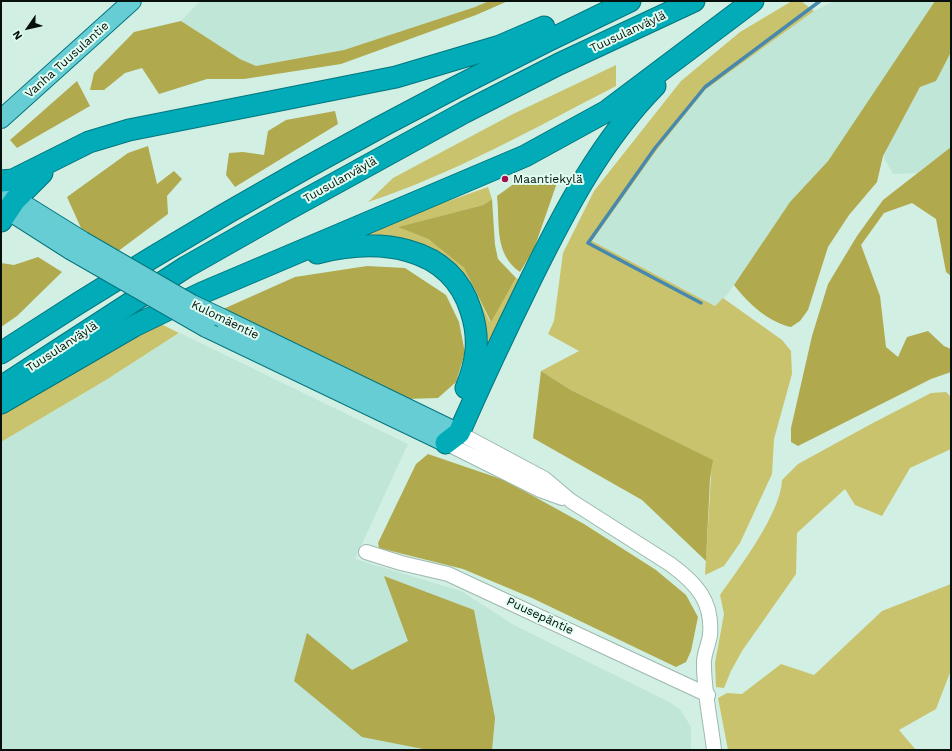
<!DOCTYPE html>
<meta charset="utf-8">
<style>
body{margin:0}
#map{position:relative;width:952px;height:751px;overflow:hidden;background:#d2efe4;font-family:"Work Sans",sans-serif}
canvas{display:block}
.frame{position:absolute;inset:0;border:2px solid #07100d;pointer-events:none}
.north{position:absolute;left:8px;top:8px;width:40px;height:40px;-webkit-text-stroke:3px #dffdf1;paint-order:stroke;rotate:236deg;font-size:11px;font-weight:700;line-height:16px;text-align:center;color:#07100d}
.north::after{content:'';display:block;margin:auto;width:14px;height:18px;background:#07100d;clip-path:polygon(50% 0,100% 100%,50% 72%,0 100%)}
</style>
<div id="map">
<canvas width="952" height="751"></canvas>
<div class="frame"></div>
<div class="north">N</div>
</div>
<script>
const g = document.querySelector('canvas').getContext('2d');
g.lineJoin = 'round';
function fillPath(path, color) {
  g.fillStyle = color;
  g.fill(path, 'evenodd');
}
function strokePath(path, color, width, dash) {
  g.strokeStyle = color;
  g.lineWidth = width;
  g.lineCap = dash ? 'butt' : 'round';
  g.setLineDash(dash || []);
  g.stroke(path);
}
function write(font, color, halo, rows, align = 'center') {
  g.font = font + ' "Work Sans",sans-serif';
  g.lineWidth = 4;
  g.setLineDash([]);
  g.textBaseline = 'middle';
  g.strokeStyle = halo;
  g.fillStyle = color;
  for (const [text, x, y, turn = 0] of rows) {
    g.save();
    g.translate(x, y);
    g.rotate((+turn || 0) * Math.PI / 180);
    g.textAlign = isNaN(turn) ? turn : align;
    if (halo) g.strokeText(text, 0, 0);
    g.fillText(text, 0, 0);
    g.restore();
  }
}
const built = new Path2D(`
 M 200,1 L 489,1 L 475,7 L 344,50 L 256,66 L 240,59 L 181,21 Z
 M 835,1 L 935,1 L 828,161 L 790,202 L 727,295 L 715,306 L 592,241 L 656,151 L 705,90 L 814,11 Z
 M 951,52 L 951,147 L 917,173 L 893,174 L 883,156 L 920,87 L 936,81 Z
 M 180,333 L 408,444 L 355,559 L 461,591 L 514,625 L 669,702 L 680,709 L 691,727 L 691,750 L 1,750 L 1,442 L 106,380 Z`);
const green = new Path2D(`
 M 792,1 L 801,1 L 814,11 L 705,90 L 656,151 L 592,241 L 715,306 L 723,298 L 782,340 L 791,351 L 792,374 L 774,439 L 772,474 L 740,543 L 724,566 L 705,575 L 712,460 L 571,390 L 541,371 L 579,351 L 548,334 L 554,321 L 563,253 L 594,191 L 681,81 L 740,32 Z
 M 616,65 L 616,86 C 535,128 455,173 368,202 L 393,178 L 513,114 Z
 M 488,187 L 492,199 L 483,205 L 399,227 L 428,239 L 464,268 L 490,322 L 516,278 L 523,281 L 486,363 L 452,271 L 338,244 L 403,217 Z
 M 159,323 L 179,333 L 106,380 L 1,442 L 1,411 Z
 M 946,392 L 951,397 L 951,449 L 910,468 L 882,516 L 855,505 L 845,489 L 797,533 L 796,574 L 742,651 L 731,671 L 724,688 L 716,687 L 715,663 L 724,614 L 720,595 C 739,568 781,513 782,480 L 798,464 L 871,424 L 931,393 Z
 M 951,584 L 951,670 L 936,709 L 899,730 L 916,750 L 728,750 L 718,698 L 727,693 L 742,694 L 781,664 L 814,675 L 882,611 Z`);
const forest = new Path2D(`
 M 489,1 L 508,1 L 476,15 L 341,64 L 244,79 L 207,79 L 159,94 L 142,68 L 125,73 L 104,90 L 90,90 L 94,73 L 134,32 L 181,21 L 240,59 L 256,66 L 344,50 L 475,7 Z
 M 935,1 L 951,1 L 951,52 L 936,81 L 920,87 L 883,156 L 877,182 L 849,215 L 828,247 L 808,310 L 800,321 L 791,327 C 768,322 748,303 734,285 L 790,202 L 828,161 Z
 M 77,81 L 90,106 L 17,148 L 10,140 Z
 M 335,111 L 338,124 L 235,187 L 226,175 L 229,153 L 243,152 L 264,155 L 268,131 L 286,120 Z
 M 148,146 L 157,184 L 174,171 L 182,179 L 167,196 L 168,214 L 117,252 L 81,228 L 67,197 L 128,153 Z
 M 951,147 L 951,276 L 946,272 L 936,219 L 912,203 L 884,213 L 861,245 L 880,296 L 886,347 L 898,357 L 907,337 L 928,331 L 944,346 L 951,349 L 951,372 L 931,379 L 798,446 L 791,442 L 791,428 L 812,336 L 828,284 L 857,236 L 883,200 Z
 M 559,177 L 534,249 L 520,272 C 494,254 500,225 497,196 L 522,178 Z
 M 492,199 L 495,245 L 498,259 L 516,278 L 491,322 L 464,268 L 428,239 L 398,227 L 483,205 Z
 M 38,257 L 62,272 L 17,316 L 1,327 L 1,263 L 14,265 Z
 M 367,266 L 405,268 L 446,295 L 459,322 L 465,353 L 456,382 L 438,398 L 406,399 L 221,310 L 295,277 Z
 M 541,371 L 571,390 L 713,460 L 710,479 L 706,561 L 642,500 L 533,438 Z
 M 428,454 L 504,480 L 584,524 L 656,570 L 686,595 L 698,617 L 691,651 L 686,662 L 676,667 L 532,598 L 463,569 L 379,548 L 378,543 L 416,464 Z
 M 384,576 L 474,610 L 495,718 L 492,750 L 428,750 L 362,737 L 294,681 L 307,633 L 352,670 L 408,641 Z`);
const stream = new Path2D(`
 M 701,303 L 588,243 L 655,148 L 705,87 L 820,1`);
const minor = new Path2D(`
 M 459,433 L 545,479 L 571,501 L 670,564 C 696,583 713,601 710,635 C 709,644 703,655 704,665 C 704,692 711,723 714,750
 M 446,443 L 540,490 L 562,498
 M 366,552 L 401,563 L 448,574 L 708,695`);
const major = new Path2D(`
 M 1,119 L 132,1
 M 1,190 L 83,241
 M 1,206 L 70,250
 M 222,318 L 459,433
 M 206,328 L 446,443`);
const highway = new Path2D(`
 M 1,181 L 13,180 L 89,142 L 129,130 L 396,77 L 500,46 L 544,27
 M 1,221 L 15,200 L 42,173
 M 317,253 C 376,238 450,243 471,311 C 480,338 477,362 466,388
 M 1,353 C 202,221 412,104 630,1
 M 1,387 L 186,267 L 283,212 L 465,112 L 559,64 L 694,1
 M 1,403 L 134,326 L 202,293 L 525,156 L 607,111 L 753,1
 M 446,443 L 459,433 C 482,381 506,330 531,279 C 565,210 601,141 655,86`);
const majorBridge = new Path2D(`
 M 83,241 L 192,304 L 222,318
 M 70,250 L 206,328`);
const markers = [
 [505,179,4,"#a4104d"]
];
const streetNames = [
 ["Tuusulanväylä",628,32,-25],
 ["Vanha Tuusulantie",67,60,-42],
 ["Tuusulanväylä",340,180,-29],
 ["Kulomäentie",225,320,26],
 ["Tuusulanväylä",62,347,-33],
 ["Puusepäntie",540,616,25]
];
const poiNames = [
 ["Maantiekylä",513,179]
];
fillPath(built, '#c0e6d8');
fillPath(green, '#cac36d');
fillPath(forest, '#b1a94d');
strokePath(stream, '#4788ad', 3.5);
strokePath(minor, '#9db8ae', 16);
strokePath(major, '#03757c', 20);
strokePath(highway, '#03757c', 23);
strokePath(minor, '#fff', 14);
strokePath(major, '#67cdd4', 18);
strokePath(highway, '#01abb8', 21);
strokePath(majorBridge, '#03757c', 20, []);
strokePath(majorBridge, '#67cdd4', 18);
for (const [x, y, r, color] of markers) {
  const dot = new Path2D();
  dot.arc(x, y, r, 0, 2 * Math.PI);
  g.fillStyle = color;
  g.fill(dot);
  strokePath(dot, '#dffdf1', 1.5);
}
write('12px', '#07100d', '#dffdf1', streetNames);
write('12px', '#07100d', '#dffdf1', poiNames, 'left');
</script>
